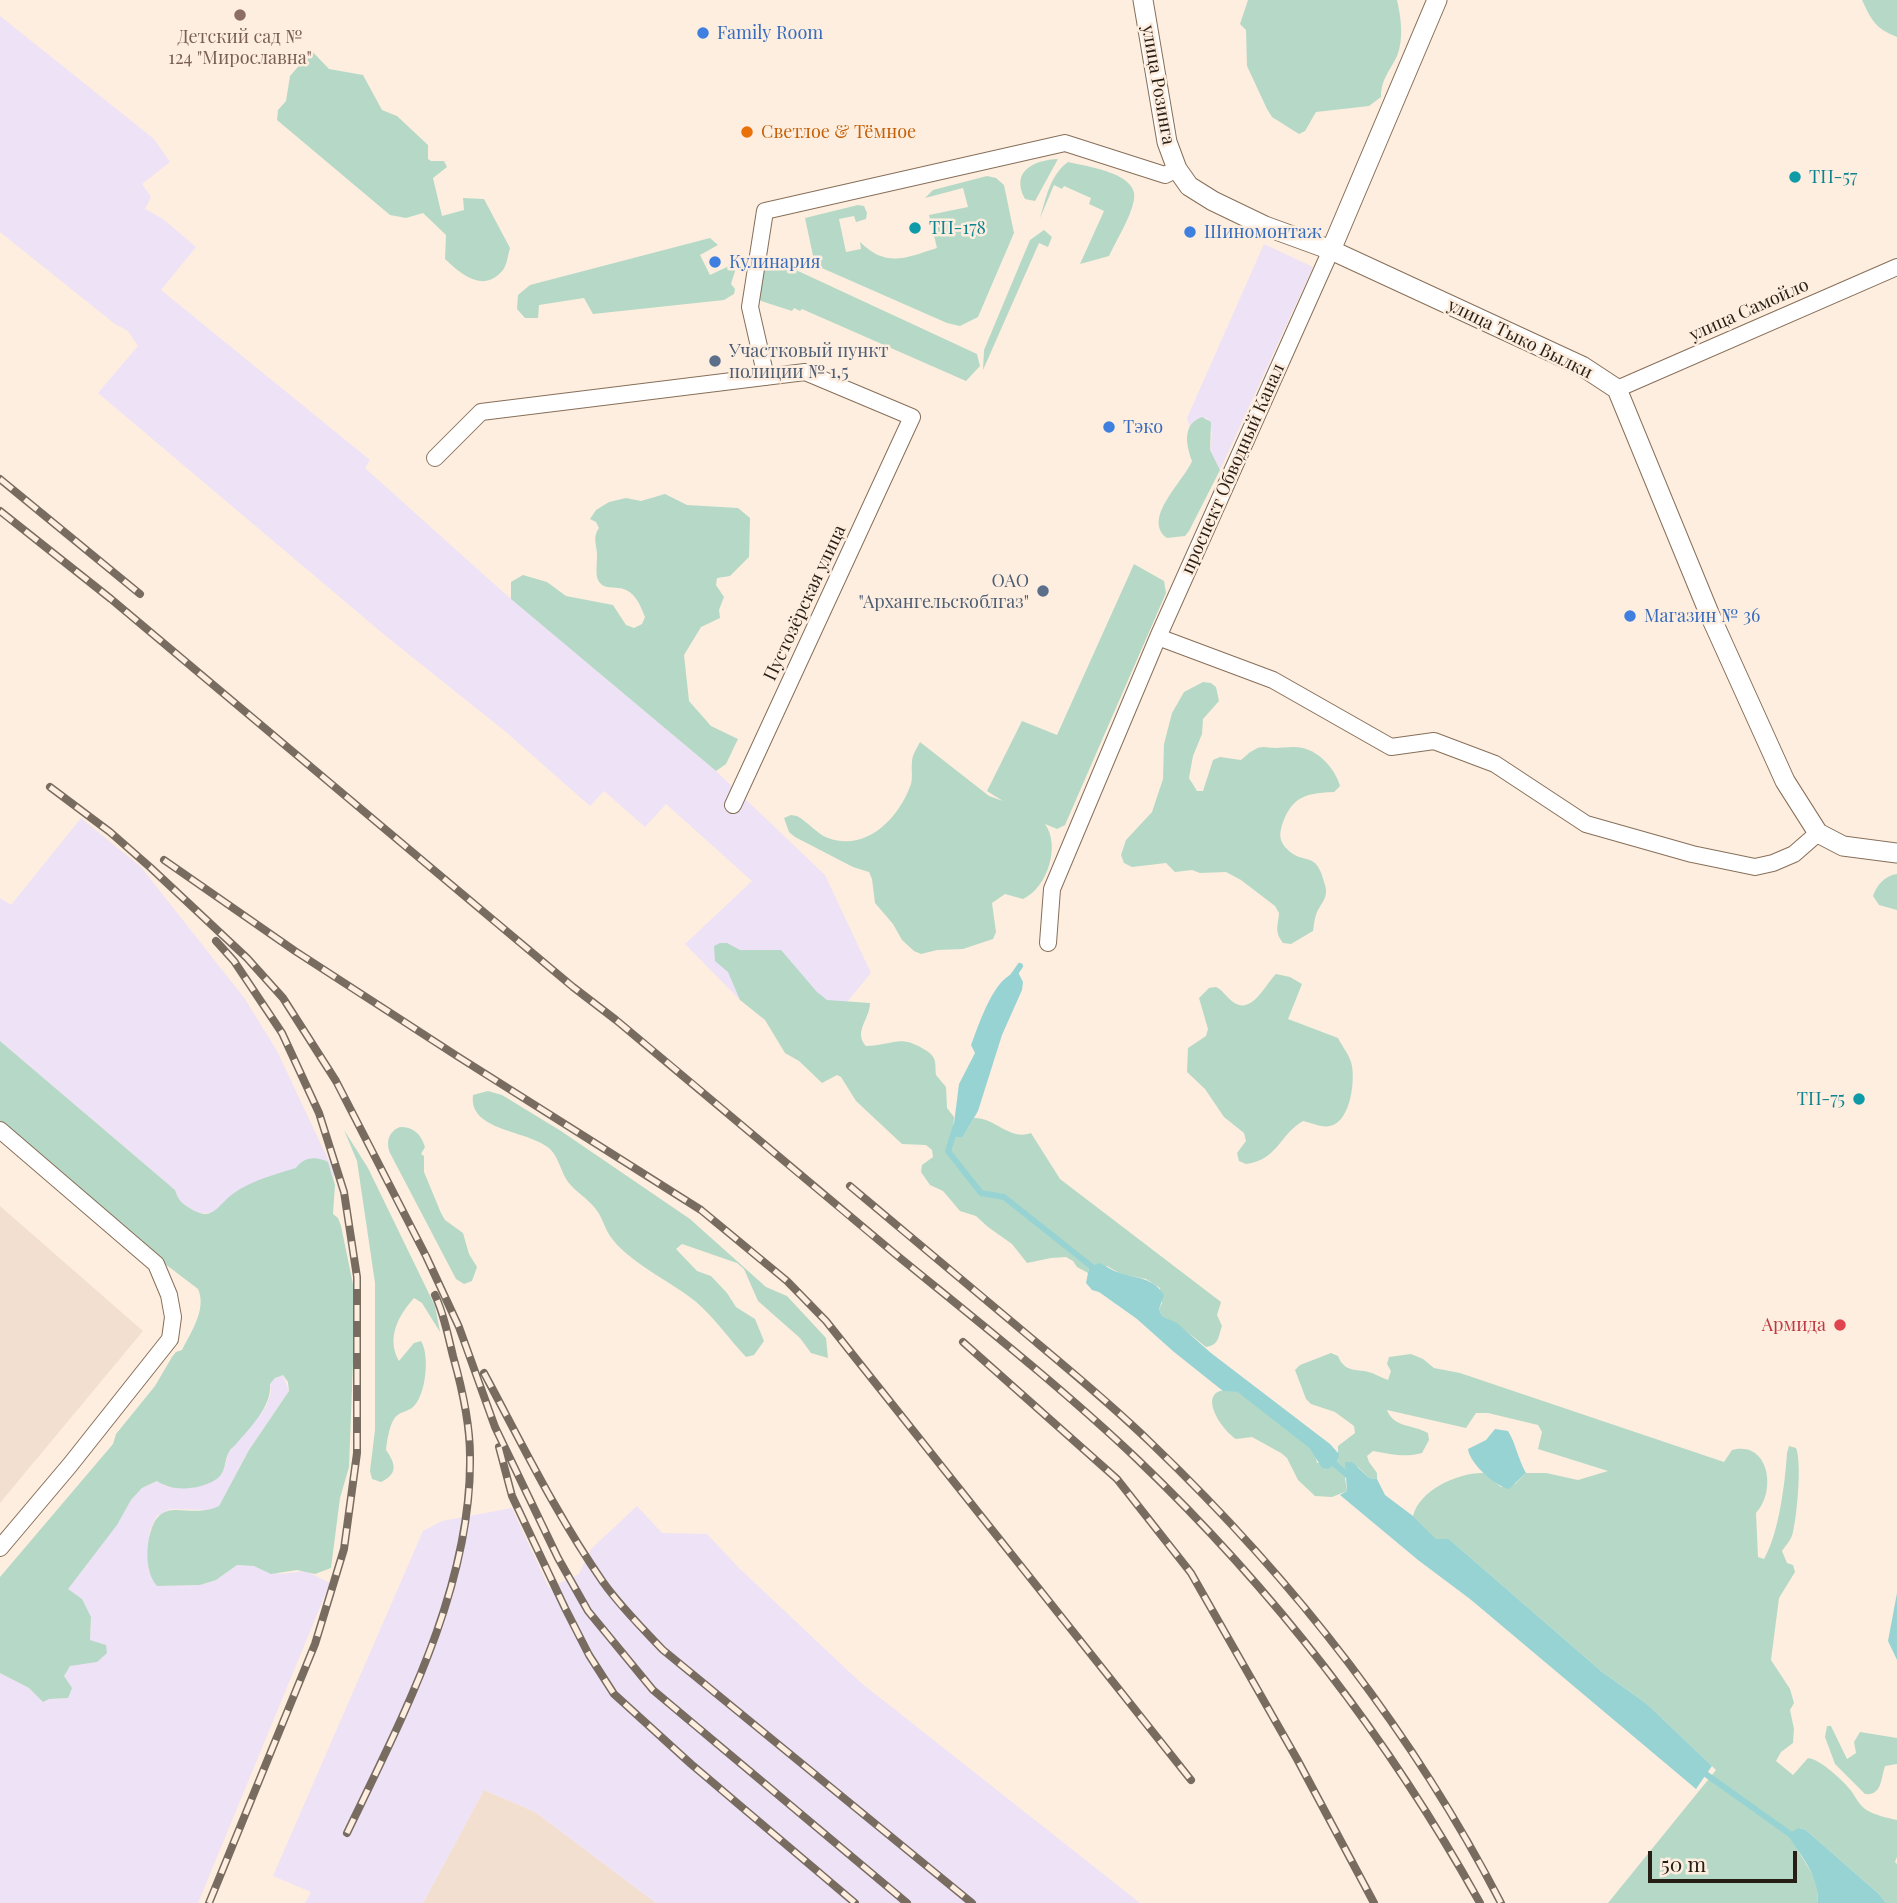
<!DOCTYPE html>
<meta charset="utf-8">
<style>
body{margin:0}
#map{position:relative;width:1897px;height:1903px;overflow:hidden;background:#feeedf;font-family:"Playfair Display",serif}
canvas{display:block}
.scale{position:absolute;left:1648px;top:1851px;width:149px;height:32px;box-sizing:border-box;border:4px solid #271e15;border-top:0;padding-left:9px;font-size:21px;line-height:24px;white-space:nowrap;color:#271e15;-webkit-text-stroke:5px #feeedf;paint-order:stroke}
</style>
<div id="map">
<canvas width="1897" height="1903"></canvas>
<div class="scale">50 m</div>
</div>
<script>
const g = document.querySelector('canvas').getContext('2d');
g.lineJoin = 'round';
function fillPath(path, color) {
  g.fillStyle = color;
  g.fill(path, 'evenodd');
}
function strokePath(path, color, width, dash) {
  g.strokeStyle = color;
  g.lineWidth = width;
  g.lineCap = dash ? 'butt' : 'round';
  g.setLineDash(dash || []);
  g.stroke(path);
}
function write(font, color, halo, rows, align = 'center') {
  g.font = font + ' "Playfair Display",serif';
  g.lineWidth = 5;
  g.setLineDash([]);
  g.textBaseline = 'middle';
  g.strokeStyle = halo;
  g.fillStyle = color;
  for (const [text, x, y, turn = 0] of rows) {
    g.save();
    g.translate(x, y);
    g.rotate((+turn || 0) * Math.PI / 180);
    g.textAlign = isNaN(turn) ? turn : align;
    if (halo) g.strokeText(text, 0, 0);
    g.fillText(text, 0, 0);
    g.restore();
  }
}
const commercial = new Path2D(`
 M 0,1206 L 143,1331 L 0,1503 Z
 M 484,1790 L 535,1812 L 656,1903 L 423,1903 Z`);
const industrial = new Path2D(`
 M 0,16 L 154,139 L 170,162 L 142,184 L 151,197 L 145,209 L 163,219 L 196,247 L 161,290 L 370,460 L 365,468 L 503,592 L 716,771 L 825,875 L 871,973 L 847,1002 L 740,1000 L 685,944 L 752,881 L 666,804 L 645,827 L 604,791 L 590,806 L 506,732 L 387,637 L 98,393 L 138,346 L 128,331 L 115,324 L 0,232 Z
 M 1264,244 L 1313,267 L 1220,470 L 1210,450 L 1212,433 L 1207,418 L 1196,419 L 1190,428 L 1187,418 Z
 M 81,818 L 141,867 L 245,999 L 277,1051 L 335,1174 L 333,1179 L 331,1169 L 296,1168 L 234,1193 L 224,1204 L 212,1213 L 197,1213 L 179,1201 L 175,1190 L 0,1041 L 0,898 L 11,905 Z
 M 283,1375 L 289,1391 L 249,1450 L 219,1506 L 212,1510 L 170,1509 L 157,1516 L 150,1530 L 147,1554 L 149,1571 L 157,1586 L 200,1585 L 216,1580 L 237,1565 L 254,1566 L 280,1574 L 306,1571 L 330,1583 L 198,1903 L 0,1903 L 0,1673 L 29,1688 L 43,1702 L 49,1699 L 68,1698 L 64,1676 L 66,1669 L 74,1664 L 88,1663 L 103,1643 L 94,1643 L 90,1640 L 91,1617 L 82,1599 L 67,1589 L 117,1525 L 131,1500 L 142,1488 L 158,1481 L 165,1486 L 182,1488 L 200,1485 L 215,1480 L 222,1474 L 229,1452 L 266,1407 L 271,1392 L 270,1384 L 275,1378 Z
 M 637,1506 L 662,1533 L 707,1534 L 739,1568 L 860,1682 L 1140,1903 L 656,1903 L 535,1812 L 484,1790 L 423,1903 L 305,1903 L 311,1892 L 273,1876 L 423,1531 L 442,1521 L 512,1508 L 549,1588 L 579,1574 L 591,1549 Z`);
const green = new Path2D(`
 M 1248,0 L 1397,0 C 1401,17 1404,39 1397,56 C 1390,71 1381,79 1381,97 L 1369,106 L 1316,112 L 1305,131 L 1299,134 L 1272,117 L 1267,109 L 1247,66 L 1246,30 L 1240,24 Z
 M 1862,0 L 1897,0 L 1897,37 C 1875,28 1872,21 1862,0 Z
 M 310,49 L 329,69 L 363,75 L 382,110 L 397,116 L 428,145 L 428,159 L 431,161 L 444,161 L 447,167 L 433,178 L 442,216 L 464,210 L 463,198 L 484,199 L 510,248 C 508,254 507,265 503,270 C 483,294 461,274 445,259 L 446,235 L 423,213 L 406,218 L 390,215 L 277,120 L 278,110 L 286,101 L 290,76 L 304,60 Z
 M 1058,159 L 1035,201 L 1025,199 C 1010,171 1034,160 1058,159 Z
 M 1068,162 C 1085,166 1140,173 1134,200 C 1130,219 1117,239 1109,256 L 1080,264 L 1104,211 L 1089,204 L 1091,198 L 1064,186 L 1062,189 L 1054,185 L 1040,218 C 1046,198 1050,175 1068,162 Z
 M 987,176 L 996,178 L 1004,185 L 1014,233 L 978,317 L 960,326 L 947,323 L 815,265 L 805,218 L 858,205 L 864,206 L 867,213 L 866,219 L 856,222 L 854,216 L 839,219 L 846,252 L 861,249 L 860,242 C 887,268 905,258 937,248 L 929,215 L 968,207 L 963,188 L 925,198 L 933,190 Z
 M 1044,230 L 1052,237 L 1048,247 L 1039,243 L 983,370 L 984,350 L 1030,240 Z
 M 710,238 L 718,245 L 700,255 L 710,275 L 729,266 L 736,268 L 731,284 L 735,289 L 734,294 L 724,300 L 593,314 L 584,298 L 539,305 L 538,318 L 525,318 L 517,309 L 518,295 L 530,285 Z
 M 783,264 L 977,354 L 980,366 L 966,381 L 802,309 L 800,311 L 794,308 L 792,311 L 761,301 L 757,295 L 763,269 L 767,266 Z
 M 1202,417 L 1211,422 L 1210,450 L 1220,470 L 1189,531 L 1185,536 L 1167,538 C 1141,519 1184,481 1192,461 C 1186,445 1182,424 1202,417 Z
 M 665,494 L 687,505 L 738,508 L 750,518 L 749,557 L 730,576 L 717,578 L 716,585 L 724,597 L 719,610 L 720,618 L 701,627 L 684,655 L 689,701 L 711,726 L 738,739 L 726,764 L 716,771 L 511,599 L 511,582 L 523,575 L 547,582 L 566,596 L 613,605 L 626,625 L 634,628 L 642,624 L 645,617 C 641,607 636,594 626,590 C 616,585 601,592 597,577 C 596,571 597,562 597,555 C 597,544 592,538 599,528 L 596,522 L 590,519 L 596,510 L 609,502 L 626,498 L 641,501 Z
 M 1134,564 L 1164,581 L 1166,593 L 1065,825 L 1057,829 L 1045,824 C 1061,846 1047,888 1023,899 L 1005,894 L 992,903 L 996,932 L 993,939 L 963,949 L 937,950 L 921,954 L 914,951 L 902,940 L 893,924 L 875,903 L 872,879 L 869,872 L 853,867 L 795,837 L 789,832 L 784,818 L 791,815 L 797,816 C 808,822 817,834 828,838 C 867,852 899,818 911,784 C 913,776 911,770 912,762 C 912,755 917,748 920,742 L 989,796 L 1003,801 L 987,791 L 1022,721 L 1057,735 Z
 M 1203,682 L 1211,683 L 1216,687 L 1219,701 L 1203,719 L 1202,734 L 1193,756 L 1189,778 L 1197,791 L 1203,791 L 1213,760 L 1220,757 L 1241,760 C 1245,757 1249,752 1254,750 C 1262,745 1267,748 1275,748 C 1284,748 1293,746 1303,748 C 1320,752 1336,770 1340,786 L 1334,792 C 1307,793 1293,796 1283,822 C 1280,832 1278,838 1285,847 C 1304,868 1316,847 1325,885 C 1329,899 1320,903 1316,915 C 1314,920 1314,926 1313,931 L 1291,944 L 1283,943 C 1274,931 1278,927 1279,913 L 1275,906 L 1241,880 L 1226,872 L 1200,873 L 1192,870 L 1175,872 L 1166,863 L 1132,867 L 1124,863 L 1121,855 L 1126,840 L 1152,812 L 1163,779 L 1164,744 L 1172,713 L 1184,692 Z
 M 1897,874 L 1897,910 L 1879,905 L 1873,896 C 1877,885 1884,876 1897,874 Z
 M 720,943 L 727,943 L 740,950 L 781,950 L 817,992 L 827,1000 L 870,1003 C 870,1019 853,1032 866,1046 C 895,1045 899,1033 927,1051 C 937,1058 935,1063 936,1075 L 946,1087 L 947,1108 L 954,1117 L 953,1131 L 963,1137 L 974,1118 C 994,1117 1010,1141 1031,1133 L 1060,1179 L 1221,1302 L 1217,1315 L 1222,1326 C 1218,1337 1219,1345 1206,1347 C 1192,1336 1178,1323 1162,1316 L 1159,1309 L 1162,1303 L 1160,1288 L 1146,1279 L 1121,1274 L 1107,1266 L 1089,1268 L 1088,1273 L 1077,1267 L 1073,1261 L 1066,1257 L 1051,1258 L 1027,1263 L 1012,1244 L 988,1227 L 976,1216 L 960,1211 L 943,1191 L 930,1185 L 921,1172 L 922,1165 L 933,1157 L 932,1150 L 926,1145 L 902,1144 L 856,1101 L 841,1077 L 837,1075 L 822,1083 L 799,1061 L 785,1053 L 765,1020 L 740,1000 L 728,972 L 715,961 L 714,946 Z
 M 1276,974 L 1290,977 L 1302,984 L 1288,1019 L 1338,1038 C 1342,1046 1348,1053 1351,1062 C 1356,1078 1351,1122 1330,1126 C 1322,1128 1312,1123 1303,1121 C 1279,1135 1278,1160 1246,1164 L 1239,1161 L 1237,1153 L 1246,1141 L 1244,1133 L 1224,1117 L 1205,1089 L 1187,1072 L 1188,1048 L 1206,1036 L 1208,1029 L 1199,998 L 1209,988 L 1216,987 C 1224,991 1226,997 1233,1002 C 1252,1016 1266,983 1276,974 Z
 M 0,1041 L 175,1190 C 178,1199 180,1202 188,1207 C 213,1224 216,1206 234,1193 C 250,1181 276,1174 296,1168 C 304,1157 316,1156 328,1162 L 335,1185 L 333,1214 L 338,1218 L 341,1226 L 355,1294 L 355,1310 L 349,1467 L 340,1498 L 331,1568 L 315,1574 L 297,1570 L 271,1574 L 254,1566 L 237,1565 L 216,1580 L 200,1585 L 157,1586 C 148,1576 146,1558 148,1544 C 157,1488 186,1522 219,1506 L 249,1450 L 289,1391 L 288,1382 L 283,1375 L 275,1378 L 270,1384 C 272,1406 250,1428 236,1444 C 234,1447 230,1449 229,1452 C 223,1463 227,1473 215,1480 C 199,1490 172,1492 157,1481 L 142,1488 L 131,1500 L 117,1525 L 68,1589 L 82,1599 L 91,1617 L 90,1640 L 106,1645 L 107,1653 L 97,1662 L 70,1666 L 64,1676 L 72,1688 L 68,1698 L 49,1699 L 43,1702 L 29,1688 L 0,1673 L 0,1577 L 113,1444 L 116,1434 L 155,1386 L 172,1357 L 176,1352 L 182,1350 C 191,1332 207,1309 198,1289 L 156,1257 L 0,1121 Z
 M 488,1091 L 502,1095 L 561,1131 L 690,1219 L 766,1287 L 787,1296 L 826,1338 L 828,1358 L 811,1353 L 800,1338 L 758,1301 L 744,1269 L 737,1263 L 682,1244 L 676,1249 L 697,1271 L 711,1276 L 727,1293 L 736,1307 L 755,1319 L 764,1341 L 754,1355 L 746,1357 C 729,1339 714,1317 695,1301 C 670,1281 628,1262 610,1236 C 604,1227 603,1218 595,1208 C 587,1198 576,1192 568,1182 C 561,1172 559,1158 550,1149 C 530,1130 468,1132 473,1095 Z
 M 400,1127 C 414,1127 421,1134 425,1147 L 421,1154 L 424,1156 L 424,1172 L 441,1213 L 445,1220 L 463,1233 L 469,1254 L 477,1267 L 472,1281 L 464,1284 L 456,1279 L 390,1153 C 386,1142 388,1132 400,1127 Z
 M 344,1130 L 368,1168 L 435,1306 L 440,1332 L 422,1303 L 414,1298 C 398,1316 386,1338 399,1361 L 414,1343 L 421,1341 C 430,1355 426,1397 412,1408 C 406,1412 398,1412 394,1419 C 389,1427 387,1441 386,1450 C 396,1464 398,1474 381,1482 L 372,1479 L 370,1471 L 375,1430 L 375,1283 L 357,1161 Z
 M 1331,1353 L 1338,1356 C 1345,1374 1358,1368 1372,1373 C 1377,1375 1382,1378 1388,1380 L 1391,1371 L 1387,1364 L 1389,1357 L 1411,1354 L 1423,1359 L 1434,1368 L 1460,1373 L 1724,1462 L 1732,1450 C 1769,1440 1777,1491 1756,1513 L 1758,1557 L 1764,1559 C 1779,1533 1785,1483 1787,1453 L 1789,1446 L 1796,1448 C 1802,1462 1797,1515 1793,1532 C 1792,1539 1786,1545 1782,1551 L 1787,1563 L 1793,1565 L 1795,1572 L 1779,1598 L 1771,1660 L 1790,1689 L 1794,1703 L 1790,1710 L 1794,1729 L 1793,1743 L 1781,1752 L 1776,1761 L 1793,1775 L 1808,1758 C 1820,1759 1844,1781 1852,1792 C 1856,1798 1859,1804 1865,1809 C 1873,1815 1888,1818 1897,1820 L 1897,1857 L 1895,1862 L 1897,1864 L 1897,1903 L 1886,1903 L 1879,1894 L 1806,1830 L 1799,1828 L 1794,1844 L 1817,1882 L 1818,1903 L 1608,1903 L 1716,1770 L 1647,1704 L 1601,1671 L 1449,1539 L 1436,1540 L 1413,1516 C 1419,1490 1459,1472 1484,1473 L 1501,1487 L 1515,1484 L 1526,1473 L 1546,1473 L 1578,1480 L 1608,1471 L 1538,1449 L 1542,1432 L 1538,1425 L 1488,1413 L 1476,1413 L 1466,1428 L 1387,1410 C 1394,1428 1412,1424 1428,1433 L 1429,1440 L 1422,1453 C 1405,1458 1391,1454 1373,1451 L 1367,1456 L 1369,1462 L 1377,1473 L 1377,1479 L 1369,1478 L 1358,1467 L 1345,1478 L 1347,1491 L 1332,1497 L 1315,1496 L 1298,1480 L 1287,1458 L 1281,1453 L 1252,1437 L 1236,1439 C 1214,1423 1194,1381 1240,1392 C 1250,1395 1294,1427 1302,1435 C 1309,1442 1316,1453 1317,1463 L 1338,1460 L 1338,1446 L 1355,1433 L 1354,1426 L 1335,1412 L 1311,1404 L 1306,1399 L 1295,1370 L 1300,1365 Z
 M 1827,1726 L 1831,1726 L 1847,1759 L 1856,1753 L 1854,1742 L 1860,1732 L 1897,1738 L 1897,1764 L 1885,1766 C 1881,1778 1882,1796 1865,1794 L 1835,1764 L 1825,1737 Z`);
const water = new Path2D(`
 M 1018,972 L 1023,982 L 1022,990 L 1002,1035 L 978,1111 L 963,1137 L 956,1137 L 953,1131 L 959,1084 L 975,1053 L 971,1045 C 979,1025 994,975 1018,972 Z
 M 1099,1263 C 1107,1266 1112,1271 1120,1273 C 1136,1278 1154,1278 1164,1295 L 1159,1309 L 1162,1316 L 1177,1323 L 1211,1353 L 1330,1444 L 1339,1454 C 1338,1462 1335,1465 1328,1469 L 1322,1468 L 1301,1434 L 1253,1398 L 1241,1392 L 1223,1391 L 1174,1352 L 1137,1319 L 1099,1292 L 1092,1290 L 1086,1283 L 1089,1268 Z
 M 1495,1429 L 1508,1431 C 1516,1444 1518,1459 1526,1473 L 1509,1489 C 1495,1486 1470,1464 1468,1449 L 1486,1440 Z
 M 1345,1462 L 1352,1462 L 1369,1478 L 1377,1479 L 1385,1495 L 1413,1516 L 1436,1539 L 1449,1539 L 1601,1671 L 1647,1704 L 1712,1766 L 1696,1789 L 1470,1599 L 1418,1560 L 1340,1495 L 1347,1491 Z
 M 1897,1593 L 1897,1660 L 1888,1641 Z
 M 1799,1828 L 1806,1830 L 1879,1894 L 1886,1903 L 1818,1903 C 1819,1876 1803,1859 1789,1837 L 1793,1831 Z`);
const stream = new Path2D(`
 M 1011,979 L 1020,966
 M 956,1126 L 948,1151 L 981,1193 L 1004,1197 L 1096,1270
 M 1241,1391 L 1313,1447
 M 1330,1460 L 1351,1478
 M 1700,1770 L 1797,1839`);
const minor = new Path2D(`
 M 766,377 L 750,307 L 765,211 L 1065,143 L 1165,175 L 1177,169
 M 1617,389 L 1897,267
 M 435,458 L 481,412 L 805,372 L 912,417 L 733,805
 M 1158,637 L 1273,680 L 1391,747 L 1434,741 L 1495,764 L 1586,824 L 1692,854 L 1755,867 L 1773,863 L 1794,854 L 1818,833
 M 1048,943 L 1052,889 L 1158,637 L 1331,250
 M 0,1130 L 156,1264 L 169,1295 L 173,1317 L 170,1339 L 70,1465 L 0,1548`);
const tertiary = new Path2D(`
 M 1143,0 L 1167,142 L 1177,169 L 1189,186 L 1213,201 L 1265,226 L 1331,250 L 1582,366 L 1617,389 L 1709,613 L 1785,781 L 1818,833 L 1843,846 L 1897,853
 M 1331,250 L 1437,0`);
const rail = new Path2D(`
 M 0,479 L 140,594
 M 0,511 L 111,599 L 573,987 L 616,1020 C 709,1097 801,1176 894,1253 C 976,1320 1060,1386 1137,1459 C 1273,1589 1389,1739 1480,1903
 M 50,787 L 110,832 L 151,868 L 247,958 L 283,998 L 336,1081 L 426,1256 L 459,1327 L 495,1427 L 558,1558 L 588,1611 L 653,1690 L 907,1903
 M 164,860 L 295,951 L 457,1056 L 701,1210 L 787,1281 L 826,1321 L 1191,1780
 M 850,1186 C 908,1235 966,1283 1024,1332 C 1067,1368 1111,1404 1151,1443 C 1291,1577 1412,1731 1501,1903
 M 963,1342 L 1117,1479 L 1191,1573 L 1297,1759 L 1374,1903
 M 484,1373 C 522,1444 557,1516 603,1582 C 620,1606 643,1629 663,1650 L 972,1903
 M 499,1447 L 512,1496 L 565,1608 L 589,1655 L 614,1694 L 691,1764 L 855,1903
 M 347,1833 C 402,1718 472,1587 470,1456 C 470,1423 462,1388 453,1356 C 448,1336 444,1314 435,1295
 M 209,1903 L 315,1644 L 344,1549 L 357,1453 L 357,1277 L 344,1192 L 319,1113 L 282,1033 L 234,961 L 216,941`);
const markers = [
 [240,15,7,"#8d6e63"],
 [703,33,7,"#3f7fe0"],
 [747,132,7,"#e8710a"],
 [1795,177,7,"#0f9aa8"],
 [915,228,7,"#0f9aa8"],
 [1190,232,7,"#3f7fe0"],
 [715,262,7,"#3f7fe0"],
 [715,361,7,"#5c6f8a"],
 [1109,427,7,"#3f7fe0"],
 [1043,591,7,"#5c6f8a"],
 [1630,616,7,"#3f7fe0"],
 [1859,1099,7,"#0f9aa8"],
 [1840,1325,7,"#e0444e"]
];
const shopNames = [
 ["Family Room",717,33],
 ["Шиномонтаж",1204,232],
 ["Кулинария",729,262],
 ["Тэко",1123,427],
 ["Магазин № 36",1644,616]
];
const educationNames = [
 ["Детский сад №",240,37],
 ["124 \"Мирославна\"",240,58]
];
const streetNames = [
 ["улица Розинга",1158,85,80],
 ["улица Самойло",1749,310,-24],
 ["улица Тыко Вылки",1520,339,26],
 ["проспект Обводный Канал",1233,469,-66],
 ["Пустозёрская улица",805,603,-65]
];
const foodNames = [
 ["Светлое & Тёмное",761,132]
];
const cultureNames = [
 ["ТП-57",1809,177],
 ["ТП-178",929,228],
 ["ТП-75",1845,1099,"right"]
];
const serviceNames = [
 ["Участковый пункт",729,351],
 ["полиции № 1,5",729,372],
 ["ОАО",1029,581,"right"],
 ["\"Архангельскоблгаз\"",1029,602,"right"]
];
const healthNames = [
 ["Армида",1826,1325]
];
fillPath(commercial, '#f3dfd0');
fillPath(industrial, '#eee2f6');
fillPath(green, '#b5d9c6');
fillPath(water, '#98d3d4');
strokePath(stream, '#98d3d4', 6);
strokePath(minor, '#876f59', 18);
strokePath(tertiary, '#876f59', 21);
strokePath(minor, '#fff', 16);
strokePath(tertiary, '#fff', 19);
strokePath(rail, '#786c61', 8);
strokePath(rail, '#feeedf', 5, [16]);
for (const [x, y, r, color] of markers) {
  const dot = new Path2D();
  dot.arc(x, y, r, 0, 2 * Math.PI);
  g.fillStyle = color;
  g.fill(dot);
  strokePath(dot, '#feeedf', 2.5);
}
write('18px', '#366cbe', '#feeedf', shopNames, 'left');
write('18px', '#785e54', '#feeedf', educationNames);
write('18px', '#271e15', '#feeedf', streetNames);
write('18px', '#c56008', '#feeedf', foodNames, 'left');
write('18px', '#0d838f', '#feeedf', cultureNames, 'left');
write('18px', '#4e5e75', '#feeedf', serviceNames, 'left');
write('18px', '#be3a42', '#feeedf', healthNames, 'right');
</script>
